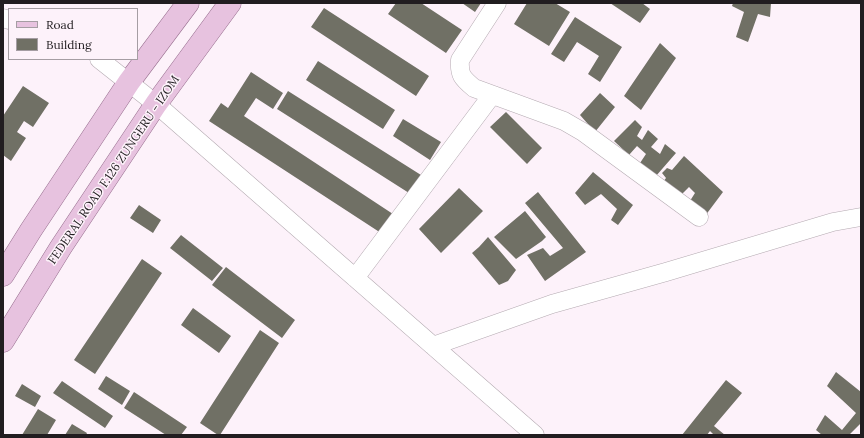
<!DOCTYPE html>
<style>
body{margin:0}
#map{position:relative;width:864px;height:438px;overflow:hidden;background:#fdf2fa;font-family:Lora,serif}
canvas{display:block}
.frame{position:absolute;inset:0;border:4px solid #211d20;pointer-events:none}
.legend{position:absolute;left:8px;top:8px;width:130px;height:52px;box-sizing:border-box;background:#fdf2fa;border:1px solid #a59da3;margin:0;padding:5px 7px;list-style:none;font-size:12px;color:#211d20}
.legend li{display:flex;align-items:center;gap:8px;height:20px}
.legend b{width:20px;border:1px solid #a59da3}
</style>
<div id="map">
<canvas width="864" height="438"></canvas>
<div class="frame"></div>
<ul class="legend">
<li><b style="height:5px;background:#e7c2df"></b>Road</li>
<li><b style="height:11px;background:#707065"></b>Building</li>
</ul>
</div>
<script>
const g = document.querySelector('canvas').getContext('2d');
g.lineJoin = 'round';
function fillPath(path, color) {
  g.fillStyle = color;
  g.fill(path, 'evenodd');
}
function strokePath(path, color, width, dash) {
  g.strokeStyle = color;
  g.lineWidth = width;
  g.lineCap = dash ? 'butt' : 'round';
  g.setLineDash(dash || []);
  g.stroke(path);
}
function write(font, color, halo, rows, align = 'center') {
  g.font = font + ' Lora,serif';
  g.lineWidth = 3;
  g.setLineDash([]);
  g.textBaseline = 'middle';
  g.strokeStyle = halo;
  g.fillStyle = color;
  for (const [text, x, y, turn = 0] of rows) {
    g.save();
    g.translate(x, y);
    g.rotate((+turn || 0) * Math.PI / 180);
    g.textAlign = isNaN(turn) ? turn : align;
    if (halo) g.strokeText(text, 0, 0);
    g.fillText(text, 0, 0);
    g.restore();
  }
}
const building = new Path2D(`
 M 396,3 L 421,3 L 462,30 L 446,53 L 388,14 Z
 M 462,3 L 481,3 L 475,12 Z
 M 527,3 L 555,3 L 570,12 L 549,46 L 514,24 Z
 M 610,3 L 642,3 L 650,9 L 640,23 Z
 M 733,3 L 771,3 L 770,17 L 758,14 L 748,42 L 736,37 L 744,12 L 732,6 Z
 M 324,8 L 429,76 L 416,96 L 311,27 Z
 M 575,17 L 622,47 L 600,82 L 588,74 L 599,56 L 577,42 L 564,62 L 551,54 Z
 M 660,43 L 676,58 L 641,110 L 624,96 Z
 M 318,61 L 395,110 L 383,129 L 306,80 Z
 M 251,72 L 283,93 L 273,109 L 256,98 L 244,116 L 396,216 L 384,235 L 209,121 L 221,103 L 228,108 Z
 M 23,86 L 49,103 L 33,127 L 24,121 L 17,132 L 26,138 L 11,161 L 3,155 L 3,116 Z
 M 288,91 L 421,175 L 409,193 L 277,109 Z
 M 600,93 L 615,107 L 595,132 L 580,115 Z
 M 506,112 L 542,148 L 527,164 L 490,127 Z
 M 403,119 L 441,142 L 430,160 L 393,136 Z
 M 635,120 L 642,127 L 637,136 L 642,140 L 648,130 L 658,139 L 651,147 L 660,154 L 665,144 L 676,153 L 656,176 L 640,163 L 646,154 L 637,146 L 629,155 L 614,141 Z
 M 684,156 L 723,192 L 705,216 L 688,204 L 695,193 L 689,187 L 679,197 L 663,182 L 666,178 L 662,173 L 667,168 L 672,170 Z
 M 593,172 L 633,205 L 618,225 L 611,220 L 617,209 L 601,194 L 585,205 L 575,193 Z
 M 459,188 L 483,211 L 441,253 L 419,229 Z
 M 538,192 L 586,252 L 545,281 L 527,255 L 543,248 L 550,256 L 563,248 L 525,203 Z
 M 139,205 L 161,220 L 153,233 L 130,218 Z
 M 525,211 L 546,237 L 542,241 L 516,259 L 494,237 Z
 M 181,235 L 223,268 L 212,281 L 170,248 Z
 M 488,237 L 516,270 L 508,281 L 499,285 L 472,253 L 479,247 Z
 M 142,259 L 162,273 L 95,374 L 74,360 Z
 M 226,267 L 295,320 L 282,338 L 212,285 Z
 M 193,308 L 231,336 L 219,353 L 181,325 Z
 M 260,330 L 279,343 L 220,435 L 218,435 L 200,423 Z
 M 836,372 L 861,392 L 861,423 L 849,435 L 822,435 L 816,430 L 825,415 L 842,430 L 856,413 L 827,386 Z
 M 106,376 L 130,391 L 122,405 L 98,389 Z
 M 726,380 L 742,393 L 714,426 L 725,435 L 714,435 L 710,431 L 707,435 L 682,435 Z
 M 62,381 L 113,416 L 105,428 L 53,393 Z
 M 22,384 L 41,396 L 35,407 L 15,396 Z
 M 134,392 L 187,427 L 181,435 L 166,435 L 124,408 Z
 M 38,409 L 56,420 L 47,435 L 22,435 Z
 M 72,424 L 87,433 L 86,435 L 65,435 Z`);
const street = new Path2D(`
 M 497,3 L 460,60 C 459,75 462,78 474,88 L 564,121 L 583,132 L 699,217
 M 3,18 L 9,20
 M 99,59 L 156,104 L 535,435
 M 355,278 L 492,95
 M 433,346 L 552,304 L 666,272 L 833,222 L 861,217`);
const primary = new Path2D(`
 M 3,275 L 31,230 L 129,82 L 188,3
 M 3,341 L 61,247 L 156,104 L 230,3`);
const streetNames = [
 ["FEDERAL ROAD F.126 ZUNGERU - IZOM",114,170,-56]
];
fillPath(building, '#707065');
strokePath(street, '#b4aab1', 19);
strokePath(primary, '#976e8e', 23);
strokePath(street, '#fff', 18);
strokePath(primary, '#e7c2df', 22);
write('12px', '#211d20', '#fdf2fa', streetNames);
</script>
